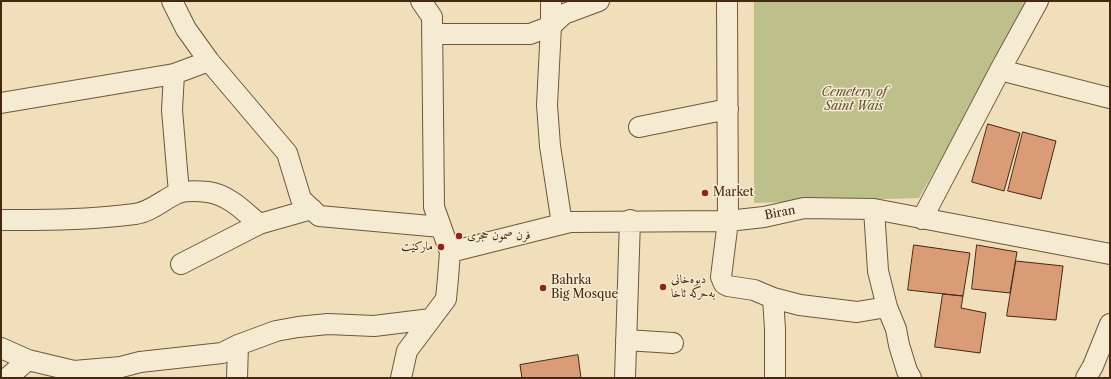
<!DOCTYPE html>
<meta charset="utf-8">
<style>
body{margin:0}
#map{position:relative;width:1111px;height:379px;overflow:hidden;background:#f0dfba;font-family:"Libre Caslon Text",serif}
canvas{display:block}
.frame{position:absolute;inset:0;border:2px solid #442811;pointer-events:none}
</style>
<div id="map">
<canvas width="1111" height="379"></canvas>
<div class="frame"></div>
</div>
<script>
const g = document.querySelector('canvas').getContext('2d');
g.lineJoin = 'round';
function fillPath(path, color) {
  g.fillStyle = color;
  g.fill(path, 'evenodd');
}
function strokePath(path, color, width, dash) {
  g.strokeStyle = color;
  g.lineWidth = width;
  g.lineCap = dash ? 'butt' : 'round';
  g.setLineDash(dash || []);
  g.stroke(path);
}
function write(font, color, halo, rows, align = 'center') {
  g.font = font + ' "Libre Caslon Text",Amiri,serif';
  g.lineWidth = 3;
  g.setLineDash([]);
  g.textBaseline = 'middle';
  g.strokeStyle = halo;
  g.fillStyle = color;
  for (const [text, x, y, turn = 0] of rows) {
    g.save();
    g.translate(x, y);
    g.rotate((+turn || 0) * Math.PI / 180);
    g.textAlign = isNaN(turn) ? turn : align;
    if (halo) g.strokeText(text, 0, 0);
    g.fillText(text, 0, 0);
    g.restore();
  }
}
const green = new Path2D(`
 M 754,1 L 1032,1 L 919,198 L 754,203 Z`);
const building = new Path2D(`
 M 988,124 L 1020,133 L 1004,191 L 972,182 Z
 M 1023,132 L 1056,141 L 1041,199 L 1008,191 Z
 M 914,245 L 970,253 L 963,296 L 908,290 Z
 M 977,245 L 1017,252 L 1010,293 L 972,289 Z
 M 1016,261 L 1063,266 L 1056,320 L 1007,316 Z
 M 943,294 L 963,296 L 961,308 L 986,313 L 980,353 L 935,347 Z
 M 578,355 L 581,378 L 522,378 L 520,365 Z`);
const street = new Path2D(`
 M 172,1 L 186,29 L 209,61 L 287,153 L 301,199 L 319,216 L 441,227
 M 551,1 L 551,26 L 547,105 L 550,146 L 562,224
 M 727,1 L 728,221 L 721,277 L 724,284 L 728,286 L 754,290 L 773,298 L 775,329 L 775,378
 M 432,34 L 530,34 L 551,26 L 564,14 L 599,1
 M 1000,70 L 1110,98
 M 174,74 L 172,110 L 179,193
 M 1,103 L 174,74 L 209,61
 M 639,127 L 728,109
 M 922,219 L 1000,70 L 1038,1
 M 1,220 C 46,220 90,220 135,214 C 151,212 164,199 178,193 C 188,190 199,191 208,192 C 229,195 244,211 259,224
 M 450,252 L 570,222 L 728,221 L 764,217 L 804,208 L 874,209 L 1110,254
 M 181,264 L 259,224 L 312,209
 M 773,298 L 800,305 L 857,312 L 887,307 L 878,271 L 874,209
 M 887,307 L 896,329 L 899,345 L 907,371 L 911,378
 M 626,340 L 673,343
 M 1,348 L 28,360
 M 7,378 L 28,360 L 74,371 L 121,367 L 140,362 L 222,353 L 238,345 L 276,331 L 298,327 L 328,324 L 374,326 L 431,319
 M 237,378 L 238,345
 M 401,378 L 407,351 L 446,299 L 448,278 L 450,252 L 434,207 L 432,17 L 421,1
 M 625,378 L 630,220
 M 1086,378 L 1093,366 L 1110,324`);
const markers = [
 [705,193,4,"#8f2418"],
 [459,236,4,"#8f2418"],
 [441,247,4,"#8f2418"],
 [663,287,4,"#8f2418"],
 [543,288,4,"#8f2418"]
];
const parkNames = [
 ["Cemetery of",854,93],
 ["Saint Wais",854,107]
];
const poiNames = [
 ["Market",713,193],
 ["فرن صمون حجری",467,236],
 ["مارکێت",433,247,"right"],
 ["دیوەخانی",671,280],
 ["بەحرکە ئاخا",671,294],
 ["Bahrka",551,281],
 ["Big Mosque",551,295]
];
const streetNames = [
 ["Biran",780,213,-11]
];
fillPath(green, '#bec08c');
fillPath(building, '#da9c76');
strokePath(building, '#442811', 1);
strokePath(street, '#6f563b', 22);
strokePath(street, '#f5ead2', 20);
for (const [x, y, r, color] of markers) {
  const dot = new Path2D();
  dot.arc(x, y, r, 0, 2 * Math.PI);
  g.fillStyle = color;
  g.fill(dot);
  strokePath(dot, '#f5ead2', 1.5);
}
write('italic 12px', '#624e30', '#f5ead2', parkNames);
write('12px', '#442811', '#f5ead2', poiNames, 'left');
write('12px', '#442811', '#f5ead2', streetNames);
</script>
